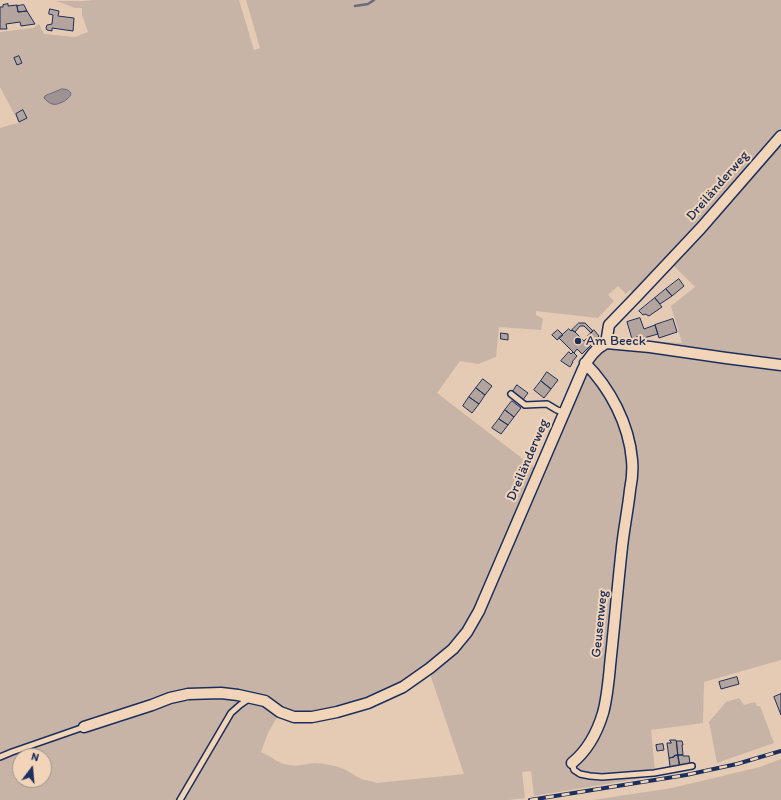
<!DOCTYPE html>
<meta charset="utf-8">
<style>
body{margin:0}
#map{position:relative;width:781px;height:800px;overflow:hidden;background:#e5cbb3;font-family:Itim,sans-serif}
canvas{display:block}
.north{position:absolute;left:12px;top:748px;width:40px;height:40px;box-sizing:border-box;background:#f2d5b8;border:1px solid #9c9394;border-radius:50%;rotate:16deg;font-size:11px;font-weight:700;line-height:16px;text-align:center;color:#1b2f5e}
.north::after{content:'';display:block;margin:auto;width:14px;height:18px;background:#1b2f5e;clip-path:polygon(50% 0,100% 100%,50% 72%,0 100%)}
</style>
<div id="map">
<canvas width="781" height="800"></canvas>
<div class="north">N</div>
</div>
<script>
const g = document.querySelector('canvas').getContext('2d');
g.lineJoin = 'round';
function fillPath(path, color) {
  g.fillStyle = color;
  g.fill(path, 'evenodd');
}
function strokePath(path, color, width, dash) {
  g.strokeStyle = color;
  g.lineWidth = width;
  g.lineCap = dash ? 'butt' : 'round';
  g.setLineDash(dash || []);
  g.stroke(path);
}
function write(font, color, halo, rows, align = 'center') {
  g.font = font + ' Itim,sans-serif';
  g.lineWidth = 4;
  g.setLineDash([]);
  g.textBaseline = 'middle';
  g.strokeStyle = halo;
  g.fillStyle = color;
  for (const [text, x, y, turn = 0] of rows) {
    g.save();
    g.translate(x, y);
    g.rotate((+turn || 0) * Math.PI / 180);
    g.textAlign = isNaN(turn) ? turn : align;
    if (halo) g.strokeText(text, 0, 0);
    g.fillText(text, 0, 0);
    g.restore();
  }
}
const green = new Path2D(`
 M 93,0 L 239,0 L 254,50 L 260,48 L 246,0 L 781,0 L 781,129 L 635,295 L 630,290 L 626,294 L 618,286 L 608,295 L 614,301 L 598,318 L 536,311 L 536,315 L 543,319 L 541,330 L 499,327 L 496,357 L 478,364 L 460,361 L 437,393 L 536,469 L 523,502 L 474,609 L 464,631 L 452,647 L 428,666 L 401,684 L 367,700 L 337,709 L 312,715 L 295,715 L 279,709 L 271,702 L 266,706 L 279,714 L 268,733 L 261,752 C 271,756 278,764 289,765 C 298,767 305,764 314,763 C 322,763 337,766 344,769 C 350,772 355,776 361,779 C 366,781 371,780 376,783 L 464,774 L 430,674 L 457,650 L 470,634 L 482,613 L 493,586 L 543,472 L 585,370 L 589,371 L 603,389 L 619,418 L 628,445 L 631,466 L 627,493 L 617,540 L 608,638 L 602,681 L 610,683 L 624,541 L 634,493 L 635,465 L 632,443 L 623,416 L 609,386 L 593,365 L 593,362 L 597,353 L 603,349 L 632,348 L 679,355 L 680,349 L 634,343 L 648,341 L 682,343 L 671,306 L 695,287 L 671,263 L 724,205 L 767,161 L 781,145 L 781,660 L 704,682 L 703,723 L 651,730 L 655,771 L 602,775 L 584,774 L 585,778 L 603,778 L 656,774 L 655,776 L 534,796 L 531,771 L 522,772 L 525,798 L 509,800 L 0,800 L 0,128 L 10,125 L 19,123 L 0,87 L 0,32 L 33,28 L 39,24 L 44,34 L 75,37 L 88,32 L 82,15 L 82,8 L 75,8 L 57,1 L 85,1 ZM 20,756 L 44,756 L 44,780 L 20,780 Z
 M 739,698 L 744,705 L 755,702 L 757,706 L 760,706 L 774,743 L 717,763 L 709,722 L 726,702 Z
 M 781,759 L 781,800 L 593,800 L 672,788 L 760,767 Z`);
const water = new Path2D(`
 M 62,89 C 66,89 70,90 71,94 C 69,100 57,106 52,104 C 49,103 46,100 44,98 L 45,96 Z`);
const stream = new Path2D(`
 M 355,6 L 368,4 L 374,0`);
const building = new Path2D(`
 M 8,4 L 8,6 L 17,5 L 18,12 L 27,11 L 35,24 L 21,26 L 20,22 L 6,24 L 7,29 L 0,29 L 0,7 L 3,7 L 3,5 Z
 M 24,5 L 27,11 L 18,12 L 17,6 Z
 M 50,9 L 59,11 L 58,16 L 74,18 L 73,31 L 52,28 L 52,31 L 47,30 L 46,28 L 47,25 L 52,24 L 53,15 L 49,14 Z
 M 19,56 L 22,63 L 17,65 L 14,58 Z
 M 23,110 L 27,118 L 19,122 L 16,114 Z
 M 679,279 L 684,286 L 672,296 L 666,289 Z
 M 666,289 L 672,296 L 660,304 L 655,298 Z
 M 655,298 L 662,307 L 649,316 L 645,314 L 643,315 L 639,311 Z
 M 640,318 L 644,329 L 655,325 L 658,334 L 640,339 L 639,336 L 632,339 L 627,322 Z
 M 673,319 L 677,332 L 659,338 L 655,325 Z
 M 579,323 L 585,323 L 593,331 L 591,333 L 584,326 L 580,326 L 575,332 L 572,330 Z
 M 569,329 L 571,331 L 572,330 L 575,332 L 584,341 L 588,337 L 594,342 L 582,354 L 577,349 L 574,353 L 559,338 Z
 M 558,330 L 563,335 L 557,340 L 552,335 Z
 M 594,330 L 599,336 L 594,342 L 588,336 Z
 M 501,333 L 508,334 L 508,340 L 501,339 Z
 M 569,352 L 571,354 L 573,352 L 577,356 L 572,362 L 573,362 L 570,367 L 561,361 Z
 M 547,372 L 558,380 L 551,389 L 541,381 Z
 M 483,379 L 492,386 L 485,395 L 476,388 Z
 M 541,381 L 551,389 L 544,398 L 534,390 Z
 M 517,385 L 528,393 L 522,401 L 512,393 Z
 M 476,388 L 485,395 L 479,404 L 469,397 Z
 M 469,397 L 479,404 L 472,413 L 463,406 Z
 M 512,401 L 521,408 L 514,417 L 505,410 Z
 M 505,410 L 514,417 L 508,425 L 499,419 Z
 M 499,419 L 508,425 L 501,434 L 492,428 Z
 M 737,677 L 739,684 L 721,689 L 719,682 Z
 M 781,694 L 781,715 L 774,697 Z
 M 670,740 L 676,740 L 678,755 L 674,756 L 674,757 L 669,758 L 667,743 L 671,743 Z
 M 677,741 L 682,741 L 683,745 L 682,745 L 683,755 L 678,755 Z
 M 663,744 L 664,750 L 657,751 L 656,745 Z
 M 678,755 L 680,767 L 676,768 L 676,766 L 670,767 L 669,758 L 674,757 L 674,756 Z
 M 678,755 L 683,755 L 683,756 L 689,756 L 690,764 L 680,767 Z`);
const service = new Path2D(`
 M 511,394 L 525,405 L 547,404 L 557,410 L 564,412
 M 0,757 L 12,752 L 84,727
 M 572,763 L 574,770 L 580,774 L 590,776 L 602,777 L 654,773 L 692,766
 M 180,800 L 231,713 L 240,705 L 250,698`);
const minor = new Path2D(`
 M 606,343 L 650,347 L 726,358 L 781,365
 M 84,727 L 152,705 L 170,698 L 188,694 L 221,693 L 238,695 L 265,701 L 280,712 L 294,717 L 312,717 L 337,712 L 368,703 L 403,687 L 430,668 L 453,649 L 467,632 L 479,611 L 583,369 C 588,358 595,349 606,343 L 609,325 L 637,296 L 701,228 L 781,136
 M 572,763 C 588,750 597,733 603,713 C 608,695 609,674 611,656 C 615,619 618,583 622,547 C 624,528 628,509 630,490 C 632,480 633,470 632,460 C 629,424 610,388 585,363`);
const rail = new Path2D(`
 M 530,800 L 686,775 L 737,764 L 781,751`);
const markers = [
 [578,341,4,"#1b2f5e"]
];
const streetNames = [
 ["Dreiländerweg",718,186,-49],
 ["Dreiländerweg",528,460,-67],
 ["Geusenweg",600,624,-84]
];
const poiNames = [
 ["Am Beeck",586,341]
];
fillPath(green, '#c7b4a6');
fillPath(water, '#9e9394');
strokePath(water, '#6a6b7e', 1);
strokePath(stream, '#6a6b7e', 2.5);
fillPath(building, '#b3a49e');
strokePath(building, '#1b2f5e', 1);
strokePath(service, '#1b2f5e', 8);
strokePath(minor, '#1b2f5e', 13);
strokePath(service, '#f2d5b8', 5);
strokePath(minor, '#f2d5b8', 10);
strokePath(rail, '#1b2f5e', 4);
strokePath(rail, '#f2d5b8', 2.5, [8]);
for (const [x, y, r, color] of markers) {
  const dot = new Path2D();
  dot.arc(x, y, r, 0, 2 * Math.PI);
  g.fillStyle = color;
  g.fill(dot);
  strokePath(dot, '#f2d5b8', 1.5);
}
write('14px', '#1b2f5e', '#f2d5b8', streetNames);
write('14px', '#1b2f5e', '#f2d5b8', poiNames, 'left');
</script>
